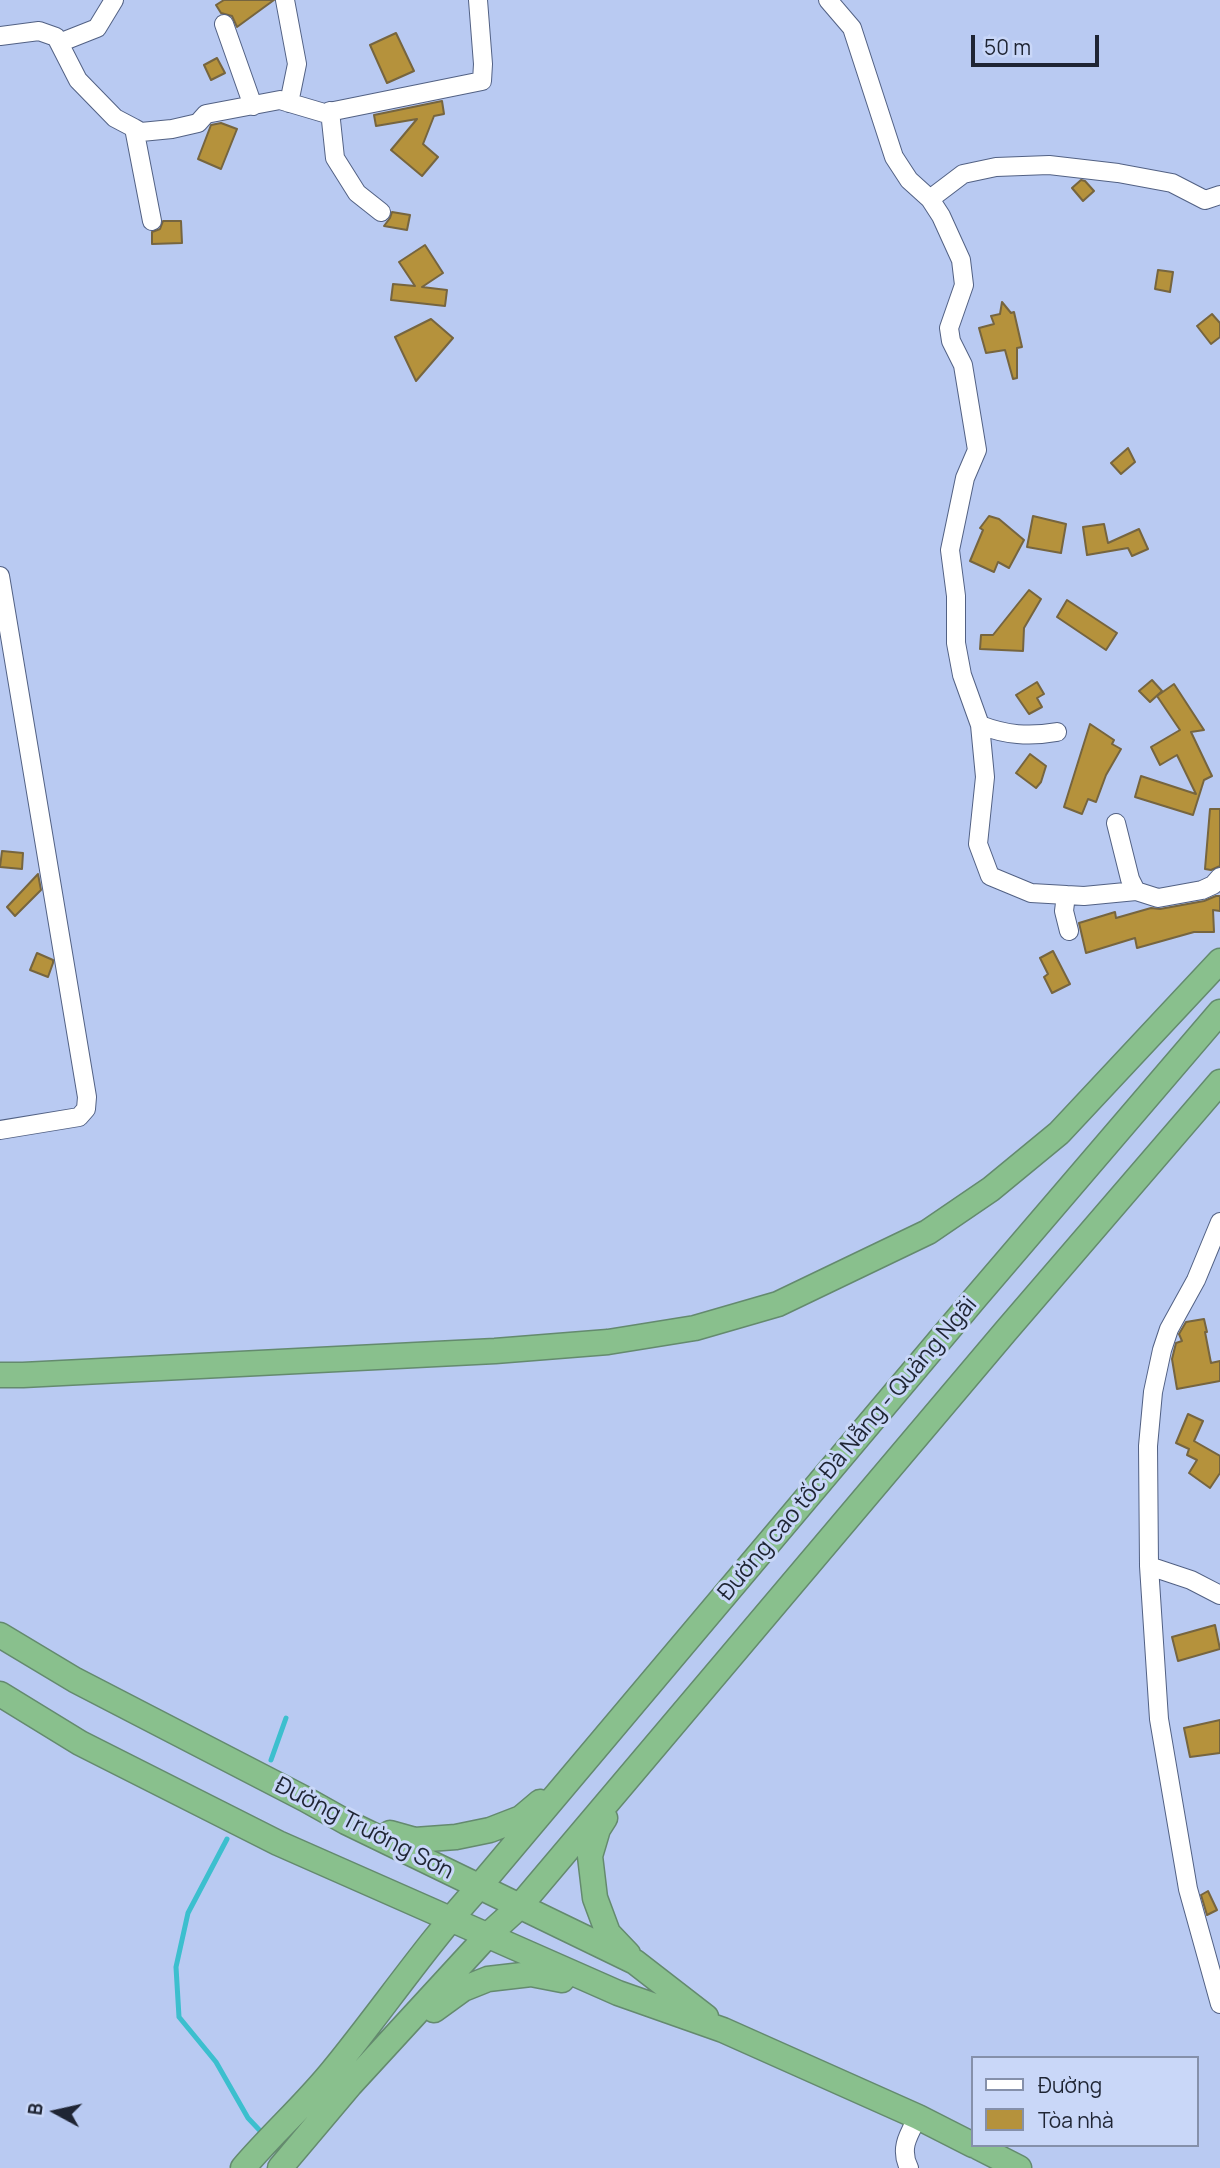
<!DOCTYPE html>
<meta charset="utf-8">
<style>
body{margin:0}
#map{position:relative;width:1220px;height:2168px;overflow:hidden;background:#b9caf2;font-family:Manrope,sans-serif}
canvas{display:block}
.legend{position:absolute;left:971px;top:2056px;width:228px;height:91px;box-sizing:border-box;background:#c9d7f8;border:2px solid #8590aa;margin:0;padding:9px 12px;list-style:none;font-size:21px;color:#1f2534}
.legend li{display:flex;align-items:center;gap:14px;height:35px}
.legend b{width:35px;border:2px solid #8590aa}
.north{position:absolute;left:21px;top:2077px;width:70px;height:70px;-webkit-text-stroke:5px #c9d7f8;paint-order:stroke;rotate:278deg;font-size:19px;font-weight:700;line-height:28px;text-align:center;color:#1f2534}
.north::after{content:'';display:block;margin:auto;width:24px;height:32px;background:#1f2534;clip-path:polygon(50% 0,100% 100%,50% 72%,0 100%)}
.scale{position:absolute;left:971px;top:35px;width:128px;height:32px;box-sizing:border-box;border:4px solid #1f2534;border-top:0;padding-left:9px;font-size:21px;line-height:24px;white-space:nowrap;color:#1f2534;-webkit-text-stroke:5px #c9d7f8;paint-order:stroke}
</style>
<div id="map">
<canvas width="1220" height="2168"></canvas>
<ul class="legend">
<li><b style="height:9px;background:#fff"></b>Đường</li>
<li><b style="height:19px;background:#b5923c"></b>Tòa nhà</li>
</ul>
<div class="north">B</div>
<div class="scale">50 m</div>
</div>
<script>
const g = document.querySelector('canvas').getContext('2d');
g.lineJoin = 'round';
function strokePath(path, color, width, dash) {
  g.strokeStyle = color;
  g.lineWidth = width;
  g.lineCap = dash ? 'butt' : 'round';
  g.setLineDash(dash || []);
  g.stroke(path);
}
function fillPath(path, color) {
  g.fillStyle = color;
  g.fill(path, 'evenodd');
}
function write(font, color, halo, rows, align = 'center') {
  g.font = font + ' Manrope,sans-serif';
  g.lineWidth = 6;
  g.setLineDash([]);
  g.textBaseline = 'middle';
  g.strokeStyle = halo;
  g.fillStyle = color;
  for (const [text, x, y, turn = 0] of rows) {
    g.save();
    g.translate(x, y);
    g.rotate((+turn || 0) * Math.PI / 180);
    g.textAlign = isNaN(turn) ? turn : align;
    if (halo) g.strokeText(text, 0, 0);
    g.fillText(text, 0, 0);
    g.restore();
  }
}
const stream = new Path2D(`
 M 271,1760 L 286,1718
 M 227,1839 L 188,1913 L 176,1967 L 179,2017 L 216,2062 L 248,2118 L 265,2136`);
const building = new Path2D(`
 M 224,0 L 274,0 L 237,27 L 232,16 L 221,13 L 216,5 Z
 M 396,33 L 414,71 L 387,83 L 370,45 Z
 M 217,58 L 225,73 L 211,80 L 204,65 Z
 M 442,101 L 444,114 L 434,116 L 423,144 L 438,157 L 422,176 L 391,150 L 417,119 L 376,126 L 374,115 Z
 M 221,123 L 237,129 L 221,169 L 198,159 L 211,125 Z
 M 1081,180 L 1085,181 L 1094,191 L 1083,201 L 1072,188 Z
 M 392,212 L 410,215 L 407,230 L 384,226 L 390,218 Z
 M 163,221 L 181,221 L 182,243 L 152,244 L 152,232 L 160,229 Z
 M 425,245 L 443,273 L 422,287 L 447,290 L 445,306 L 391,300 L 393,284 L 415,286 L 399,262 Z
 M 1158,270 L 1173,272 L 1170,292 L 1155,289 Z
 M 1002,302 L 1011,313 L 1014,312 L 1022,347 L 1017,348 L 1017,378 L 1013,379 L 1005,350 L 986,353 L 979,328 L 994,324 L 991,316 L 1000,314 Z
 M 1212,314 L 1220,323 L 1220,337 L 1211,344 L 1197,326 Z
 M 431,319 L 453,338 L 416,381 L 395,337 Z
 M 1128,448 L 1135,462 L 1121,474 L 1111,463 Z
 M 989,516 L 999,519 L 1024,540 L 1009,568 L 998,562 L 994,572 L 970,561 L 983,530 L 980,528 Z
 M 1033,516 L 1066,524 L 1061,553 L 1027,547 Z
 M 1104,524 L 1108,543 L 1139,529 L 1148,549 L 1132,556 L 1128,548 L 1087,555 L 1083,527 Z
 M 1029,590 L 1041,599 L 1024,628 L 1023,651 L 980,649 L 981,635 L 993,635 Z
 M 1067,600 L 1117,633 L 1106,650 L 1057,617 Z
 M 1152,680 L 1162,691 L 1150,702 L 1139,691 Z
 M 1037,682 L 1044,694 L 1037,698 L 1042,707 L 1029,714 L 1016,695 Z
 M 1174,684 L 1204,730 L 1191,732 L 1212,776 L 1204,780 L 1193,815 L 1135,797 L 1141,776 L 1196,794 L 1177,755 L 1160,765 L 1151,747 L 1180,730 L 1157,696 Z
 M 1090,724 L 1114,740 L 1112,744 L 1121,749 L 1106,775 L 1096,802 L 1088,799 L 1082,814 L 1064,807 Z
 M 1030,754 L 1046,766 L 1041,782 L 1036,788 L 1016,773 Z
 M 1210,809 L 1220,809 L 1220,866 L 1211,870 L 1205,869 Z
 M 2,851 L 23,853 L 22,869 L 0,867 Z
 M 38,874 L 41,890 L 15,916 L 7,907 Z
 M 1216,896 L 1220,896 L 1220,911 L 1213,910 L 1214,932 L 1194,932 L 1137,948 L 1135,938 L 1086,953 L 1079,923 L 1115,912 L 1116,918 L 1151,908 L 1160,909 L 1204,901 Z
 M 1053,951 L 1070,984 L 1052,993 L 1044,977 L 1048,974 L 1040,958 Z
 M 37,953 L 53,960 L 53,963 L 48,977 L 30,970 Z
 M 1204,1319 L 1207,1332 L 1205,1332 L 1211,1363 L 1220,1361 L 1220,1381 L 1177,1389 L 1172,1359 L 1176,1343 L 1182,1341 L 1179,1334 L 1186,1322 Z
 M 1188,1414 L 1203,1421 L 1194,1441 L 1220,1456 L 1220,1473 L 1210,1488 L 1189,1473 L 1197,1460 L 1187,1455 L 1189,1449 L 1176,1443 Z
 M 1215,1625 L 1220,1649 L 1178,1661 L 1172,1637 Z
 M 1220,1720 L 1220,1753 L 1190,1757 L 1184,1728 Z
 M 1208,1891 L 1217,1910 L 1207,1915 L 1201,1895 Z`);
const minor = new Path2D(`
 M 285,0 L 297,64 L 289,103
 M 828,0 L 852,28 L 894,157 L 909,180 L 930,199 L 941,216 L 961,260 L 964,285 L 949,328 L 951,341 L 963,365 L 977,450 L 965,478 L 950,550 L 956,596 L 956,643 L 962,675 L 980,725 L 985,777 L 978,844 L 990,876 L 1031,893 L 1084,896 L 1136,891
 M 224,24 L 253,106
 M 0,36 L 39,31 L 56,37 L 78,80 L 115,118 L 134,128 L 141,132 L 172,129 L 198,123 L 206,114 L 280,100 L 324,113 L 482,81 L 483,64 L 478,0
 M 59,43 L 97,28 L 114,0
 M 330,111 L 335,158 L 357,193 L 381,212
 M 134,128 L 152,221
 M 930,199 L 963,174 L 996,167 L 1049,165 L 1118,173 L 1172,183 L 1205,200 L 1220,195
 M 0,576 L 87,1097 L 86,1109 L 79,1117 L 0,1130
 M 980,725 C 1006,735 1029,737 1057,732
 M 1116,823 L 1130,879 L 1136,891 L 1158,898 L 1202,890 L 1213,885 L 1220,877
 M 1066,895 L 1064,911 L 1069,931
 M 1220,1222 L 1196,1280 L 1169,1329 L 1162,1350 L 1153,1392 L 1148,1446 L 1149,1566 L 1159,1719 L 1188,1889 L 1220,2004
 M 1149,1566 L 1191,1580 L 1220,1595
 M 909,2168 C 899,2148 909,2134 918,2117`);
const highway = new Path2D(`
 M 0,1375 L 23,1375 L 495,1351 L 608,1342 L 695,1328 L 778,1304 L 928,1232 L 991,1189 L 1059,1133 L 1220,961
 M 0,1635 L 75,1680 L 305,1799 L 346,1822 L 635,1962 L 706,2017
 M 0,1694 L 80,1743 L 278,1843 L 618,1993 L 723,2030 L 918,2117 L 973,2145
 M 605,1818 L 598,1829 L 590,1856 L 595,1898 L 608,1933 L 628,1954
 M 390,1833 L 415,1840 L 456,1837 L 490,1830 L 521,1818 L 540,1802
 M 434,2010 L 463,1989 L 488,1979 L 531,1974 L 562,1980
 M 974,2145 L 1019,2168
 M 243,2168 C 272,2134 306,2104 334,2069 C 383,2009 426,1945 478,1888 L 976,1297 L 1220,1012
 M 280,2168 L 350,2085 L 487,1936 L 519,1907 L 1005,1332 L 1220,1082`);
const streetNames = [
 ["Đường cao tốc Đà Nẵng - Quảng Ngãi",848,1449,-50],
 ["Đường Trường Sơn",364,1829,27]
];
strokePath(stream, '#3cbfce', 5);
fillPath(building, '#b5923c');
strokePath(building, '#76653f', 2);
strokePath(minor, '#526184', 20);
strokePath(highway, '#648a6e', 27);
strokePath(minor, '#fff', 18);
strokePath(highway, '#89c08d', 24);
write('23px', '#1f2534', '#c9d7f8', streetNames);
</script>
